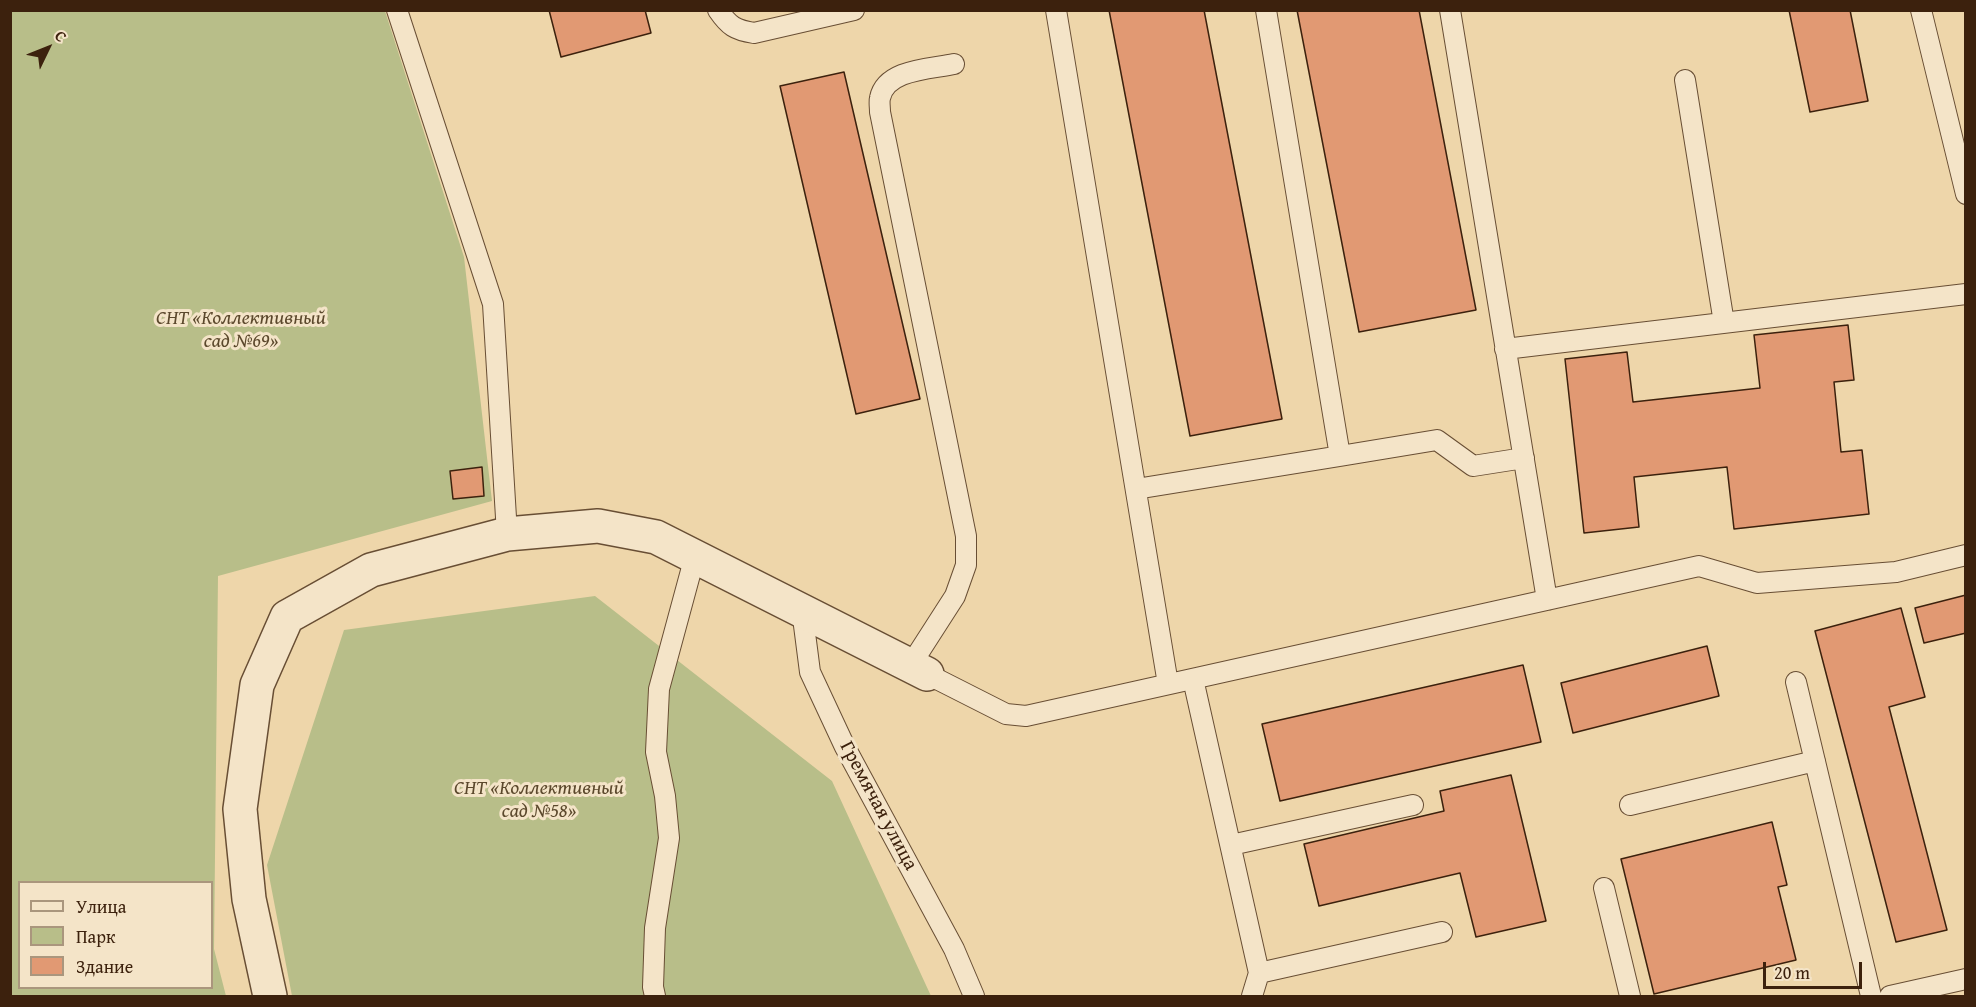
<!DOCTYPE html>
<meta charset="utf-8">
<style>
body{margin:0}
#map{position:relative;width:1976px;height:1007px;overflow:hidden;background:#eed6aa;font-family:"Gentium Book Plus",serif}
canvas{display:block}
.frame{position:absolute;inset:0;border:12px solid #3c210d;pointer-events:none}
.legend{position:absolute;left:18px;top:881px;width:195px;height:108px;box-sizing:border-box;background:#f4e4c8;border:2px solid #aa967d;margin:0;padding:8px 10px;list-style:none;font-size:18px;color:#3c210d}
.legend li{display:flex;align-items:center;gap:12px;height:30px}
.legend b{width:30px;border:2px solid #aa967d}
.north{position:absolute;left:18px;top:18px;width:60px;height:60px;-webkit-text-stroke:4px #f4e4c8;paint-order:stroke;rotate:47deg;font-size:16px;font-weight:700;line-height:24px;text-align:center;color:#3c210d}
.north::after{content:'';display:block;margin:auto;width:21px;height:27px;background:#3c210d;clip-path:polygon(50% 0,100% 100%,50% 72%,0 100%)}
.scale{position:absolute;left:1763px;top:962px;width:99px;height:27px;box-sizing:border-box;border:3px solid #3c210d;border-top:0;padding-left:8px;font-size:18px;line-height:21px;white-space:nowrap;color:#3c210d;-webkit-text-stroke:4px #f4e4c8;paint-order:stroke}
</style>
<div id="map">
<canvas width="1976" height="1007"></canvas>
<div class="frame"></div>
<ul class="legend">
<li><b style="height:8px;background:#f4e4c8"></b>Улица</li>
<li><b style="height:16px;background:#b8be89"></b>Парк</li>
<li><b style="height:16px;background:#e19973"></b>Здание</li>
</ul>
<div class="north">С</div>
<div class="scale">20 m</div>
</div>
<script>
const g = document.querySelector('canvas').getContext('2d');
g.lineJoin = 'round';
function fillPath(path, color) {
  g.fillStyle = color;
  g.fill(path, 'evenodd');
}
function strokePath(path, color, width, dash) {
  g.strokeStyle = color;
  g.lineWidth = width;
  g.lineCap = dash ? 'butt' : 'round';
  g.setLineDash(dash || []);
  g.stroke(path);
}
function write(font, color, halo, rows, align = 'center') {
  g.font = font + ' "Gentium Book Plus",serif';
  g.lineWidth = 6;
  g.setLineDash([]);
  g.textBaseline = 'middle';
  g.strokeStyle = halo;
  g.fillStyle = color;
  for (const [text, x, y, turn = 0] of rows) {
    g.save();
    g.translate(x, y);
    g.rotate((+turn || 0) * Math.PI / 180);
    g.textAlign = isNaN(turn) ? turn : align;
    if (halo) g.strokeText(text, 0, 0);
    g.fillText(text, 0, 0);
    g.restore();
  }
}
const green = new Path2D(`
 M 10,11 L 385,11 L 464,257 L 492,501 L 218,576 L 214,949 L 226,996 L 11,996 ZM 20,882 L 212,882 L 212,988 L 20,988 Z
 M 595,596 L 832,781 L 931,996 L 292,996 L 267,865 L 344,630 Z`);
const building = new Path2D(`
 M 549,10 L 645,10 L 651,33 L 561,57 Z
 M 1109,10 L 1204,10 L 1282,419 L 1190,436 Z
 M 1297,10 L 1419,10 L 1476,310 L 1359,332 Z
 M 1789,10 L 1850,10 L 1868,101 L 1810,112 Z
 M 844,72 L 920,399 L 856,414 L 780,86 Z
 M 1848,325 L 1854,380 L 1834,382 L 1841,452 L 1862,450 L 1869,514 L 1734,529 L 1727,467 L 1634,477 L 1639,527 L 1584,533 L 1565,359 L 1627,352 L 1633,402 L 1760,388 L 1754,335 Z
 M 482,467 L 484,496 L 453,499 L 450,471 Z
 M 1966,595 L 1966,633 L 1924,643 L 1915,608 Z
 M 1901,608 L 1925,697 L 1889,707 L 1947,930 L 1896,942 L 1815,631 Z
 M 1707,646 L 1719,696 L 1573,733 L 1561,683 Z
 M 1523,665 L 1541,742 L 1280,801 L 1262,724 Z
 M 1511,775 L 1546,921 L 1476,937 L 1460,873 L 1319,906 L 1304,844 L 1444,811 L 1440,791 Z
 M 1772,822 L 1787,885 L 1778,887 L 1796,960 L 1654,994 L 1621,859 Z`);
const lane = new Path2D(`
 M 397,10 L 493,304 L 507,534
 M 718,10 C 729,26 735,30 754,33 L 854,10
 M 1056,10 L 1168,684
 M 1266,10 L 1340,456 L 1437,440 L 1473,466 L 1524,458
 M 1450,10 L 1547,600
 M 1921,10 L 1966,194
 M 1685,80 L 1724,323
 M 1505,349 L 1966,294
 M 1136,489 L 1340,456
 M 802,610 L 810,672 L 845,747 L 954,949 L 974,996
 M 910,666 L 955,596 L 966,565 L 966,536 L 880,112 C 880,107 879,102 880,98 C 886,69 931,69 954,64
 M 927,674 L 1006,714 L 1026,716 L 1699,566 L 1757,583 L 1896,572 L 1966,555
 M 1193,679 L 1259,973 L 1252,996
 M 1796,682 L 1871,996
 M 1630,805 L 1815,761
 M 1231,845 L 1413,805
 M 1604,888 L 1630,996
 M 1259,973 L 1442,932
 M 655,996 L 653,987 L 655,928 L 669,838 L 665,796 L 656,752 L 659,689 L 695,556
 M 1890,996 L 1966,979`);
const street = new Path2D(`
 M 270,996 L 249,899 L 240,809 L 257,685 L 287,617 L 371,570 L 507,534 L 598,526 L 656,537 L 927,674`);
const parkNames = [
 ["СНТ «Коллективный",241,319],
 ["сад №69»",241,342],
 ["СНТ «Коллективный",539,789],
 ["сад №58»",539,812]
];
const streetNames = [
 ["Гремячая улица",878,806,62]
];
fillPath(green, '#b8be89');
fillPath(building, '#e19973');
strokePath(building, '#3c210d', 1.5);
strokePath(lane, '#684e34', 22);
strokePath(street, '#684e34', 36);
strokePath(lane, '#f4e4c8', 20);
strokePath(street, '#f4e4c8', 33);
write('italic 20px', '#5b482c', '#f4e4c8', parkNames);
write('20px', '#3c210d', '#f4e4c8', streetNames);
</script>
